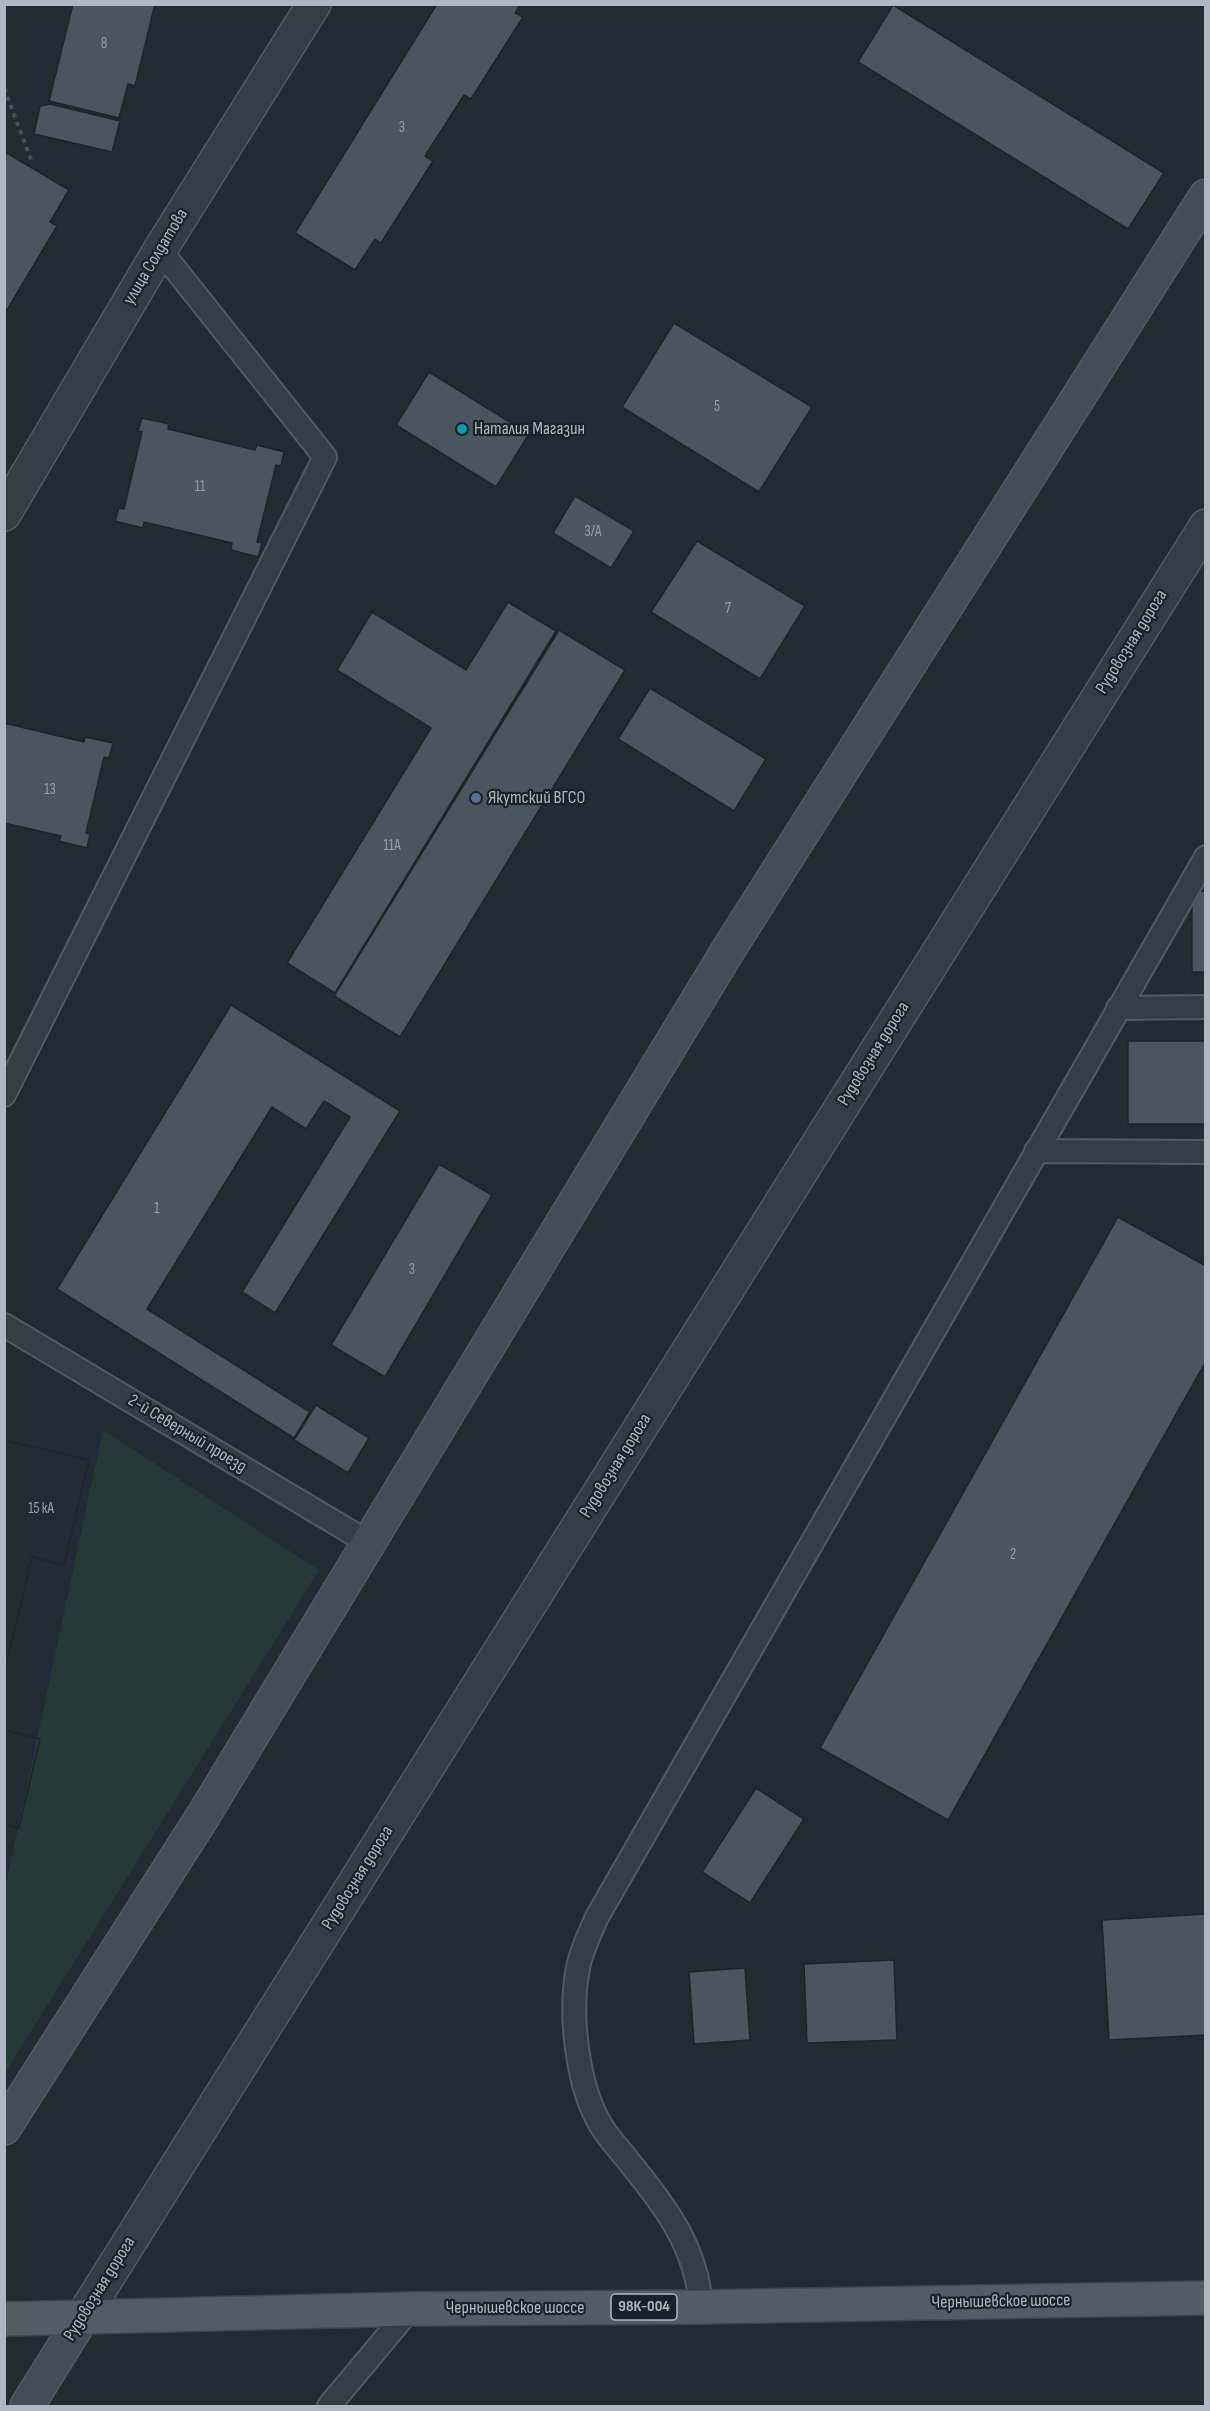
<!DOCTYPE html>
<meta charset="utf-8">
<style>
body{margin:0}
#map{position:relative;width:1210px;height:2411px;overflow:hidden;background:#202b34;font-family:"Sofia Sans Condensed",sans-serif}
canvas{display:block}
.frame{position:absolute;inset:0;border:6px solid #adb8c2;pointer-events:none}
</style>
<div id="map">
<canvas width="1210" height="2411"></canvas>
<div class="frame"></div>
</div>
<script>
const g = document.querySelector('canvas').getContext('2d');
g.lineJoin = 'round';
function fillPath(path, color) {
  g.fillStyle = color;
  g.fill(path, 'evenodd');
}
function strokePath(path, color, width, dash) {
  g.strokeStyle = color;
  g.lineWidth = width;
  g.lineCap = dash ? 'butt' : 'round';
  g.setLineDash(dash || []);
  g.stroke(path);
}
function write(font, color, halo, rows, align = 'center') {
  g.font = font + ' "Sofia Sans Condensed",sans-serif';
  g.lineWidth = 4.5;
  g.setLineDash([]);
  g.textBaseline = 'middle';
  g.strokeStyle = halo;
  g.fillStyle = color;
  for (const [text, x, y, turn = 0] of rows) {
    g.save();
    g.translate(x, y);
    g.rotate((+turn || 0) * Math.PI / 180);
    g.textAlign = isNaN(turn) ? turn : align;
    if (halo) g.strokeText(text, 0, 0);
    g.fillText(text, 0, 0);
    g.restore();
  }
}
const green = new Path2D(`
 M 103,1430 L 319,1570 L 5,2073 L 5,1889 Z`);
const building = new Path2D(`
 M 73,4 L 155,4 L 135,86 L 128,84 L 119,118 L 49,101 Z
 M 437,4 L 520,4 L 515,13 L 523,17 L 471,99 L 464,95 L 425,156 L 433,161 L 381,243 L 375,239 L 355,270 L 295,233 Z
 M 893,5 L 1164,173 L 1128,229 L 858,62 Z
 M 50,104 L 120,121 L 112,152 L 34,134 L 40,106 Z
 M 7,153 L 69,190 L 50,222 L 57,226 L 7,310 L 4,308 L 4,158 Z
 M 674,323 L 812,407 L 759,492 L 622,407 Z
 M 429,372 L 529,434 L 496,487 L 396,425 Z
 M 142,418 L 169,424 L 168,429 L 255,450 L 257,445 L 284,452 L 281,466 L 276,465 L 257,542 L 262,543 L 258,557 L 231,550 L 232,543 L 144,522 L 143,528 L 115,521 L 119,508 L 124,509 L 142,432 L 138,431 Z
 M 575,496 L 634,531 L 611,568 L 553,533 Z
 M 697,541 L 805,606 L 760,679 L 651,612 Z
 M 508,602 L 556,631 L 335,993 L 287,963 L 431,728 L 337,670 L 372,612 L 466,670 Z
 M 559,630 L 625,670 L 400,1037 L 334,996 Z
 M 650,688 L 766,759 L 734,811 L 618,739 Z
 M 4,723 L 84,742 L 85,737 L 113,743 L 109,758 L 104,757 L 86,833 L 90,834 L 87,848 L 59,841 L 61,836 L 4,823 Z
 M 1192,891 L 1206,891 L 1206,972 L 1192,972 Z
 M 231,1005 L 400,1111 L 275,1313 L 242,1292 L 350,1117 L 324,1101 L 306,1129 L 272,1107 L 147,1309 L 310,1412 L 294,1438 L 57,1289 Z
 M 1128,1041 L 1206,1041 L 1206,1124 L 1128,1124 Z
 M 439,1164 L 492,1195 L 385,1377 L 331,1345 Z
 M 1118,1217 L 1206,1266 L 1206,1361 L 948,1820 L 820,1748 Z
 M 316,1405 L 369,1438 L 348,1473 L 294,1440 Z
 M 4,1440 L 89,1460 L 64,1565 L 32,1557 L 4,1674 Z
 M 4,1440 L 89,1460 L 64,1565 L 32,1557 L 4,1674 Z
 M 4,1730 L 40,1739 L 19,1828 L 4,1824 Z
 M 4,1730 L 40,1739 L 19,1828 L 4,1824 Z
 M 756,1788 L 804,1819 L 750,1903 L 702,1872 Z
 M 1206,1914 L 1206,2035 L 1109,2040 L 1102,1920 Z
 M 894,1960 L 897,2040 L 807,2043 L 804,1964 Z
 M 745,1968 L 750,2040 L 694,2044 L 689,1972 Z`);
const path = new Path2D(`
 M 4,88 L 32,162`);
const lane = new Path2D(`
 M 1118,1008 L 1206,1007
 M 4,1095 L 325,457 L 160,250
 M 1036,1151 L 1206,1152
 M 4,1325 L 369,1543
 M 701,2307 C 697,2248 666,2207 630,2163 C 621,2151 610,2140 602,2127 C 577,2088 569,2013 578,1968 C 581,1951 590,1933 597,1917 L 1206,857
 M 329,2406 L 410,2309`);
const street = new Path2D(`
 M 4,514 L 160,250 L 314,4
 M 83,2316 L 1206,526`);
const secondary = new Path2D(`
 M 4,2128 L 203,1816 L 730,947 L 1206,196
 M 27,2406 L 83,2316`);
const primary = new Path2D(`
 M 4,2319 L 410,2309 L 701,2307 L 1206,2298`);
const markers = [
 [462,429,6,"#0f9aa8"],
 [476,798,6,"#5c6f8a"]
];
const numberNames = [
 ["8",104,44],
 ["3",402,128],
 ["5",717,407],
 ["11",200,487],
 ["3/А",593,532],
 ["7",728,609],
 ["13",50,790],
 ["11А",392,846],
 ["1",157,1209],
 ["3",412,1270],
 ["15 кА",41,1509],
 ["2",1013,1555]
];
const shields = [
 [644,2307,66]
];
const shieldNames = [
 ["98К-004",644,2307]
];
const streetNames = [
 ["улица Солдатова",156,257,-59],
 ["Рудовозная дорога",1132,642,-58],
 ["Рудовозная дорога",874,1054,-58],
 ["2-й Северный проезд",187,1434,31],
 ["Рудовозная дорога",616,1466,-58],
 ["Рудовозная дорога",358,1878,-58],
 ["Рудовозная дорога",100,2289,-58],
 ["Чернышевское шоссе",1001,2302,-1],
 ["Чернышевское шоссе",515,2308]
];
const poiNames = [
 ["Наталия Магазин",474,429],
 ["Якутский ВГСО",488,798]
];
fillPath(green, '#253937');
fillPath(building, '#485660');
strokePath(building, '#1b242b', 1.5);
strokePath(lane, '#515b63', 26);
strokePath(street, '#515b63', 36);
strokePath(secondary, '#515b63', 36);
strokePath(primary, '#3d464f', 36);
strokePath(path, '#415454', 4, [4.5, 4.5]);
strokePath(lane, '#333d45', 22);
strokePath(street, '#333d45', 33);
strokePath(secondary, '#414d58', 33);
strokePath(primary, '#515c65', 33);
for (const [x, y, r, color] of markers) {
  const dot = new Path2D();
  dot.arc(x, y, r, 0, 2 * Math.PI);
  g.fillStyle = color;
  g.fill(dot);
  strokePath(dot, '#192229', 2);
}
write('15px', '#94a0aa', null, numberNames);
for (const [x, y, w] of shields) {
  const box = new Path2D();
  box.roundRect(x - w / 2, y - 13, w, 26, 4.5);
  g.fillStyle = '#192229';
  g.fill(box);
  strokePath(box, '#adb8c2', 1.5);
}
write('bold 16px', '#adb8c2', null, shieldNames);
write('18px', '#adb8c2', '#192229', streetNames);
write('18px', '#adb8c2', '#192229', poiNames, 'left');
</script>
